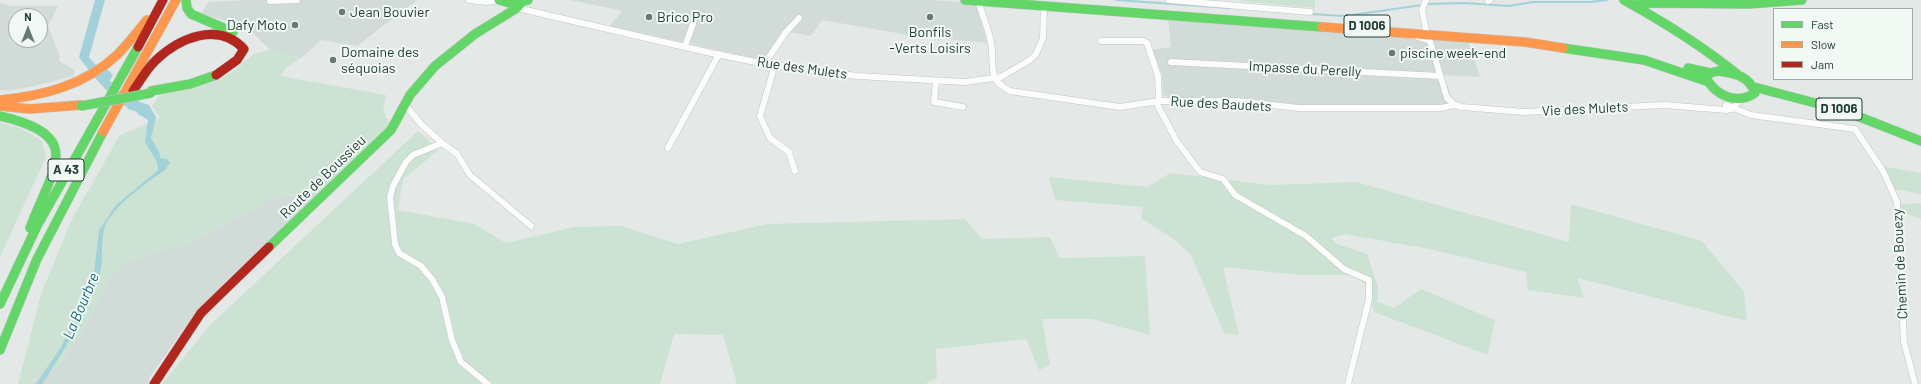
<!DOCTYPE html>
<meta charset="utf-8">
<style>
body{margin:0}
#map{position:relative;width:1921px;height:384px;overflow:hidden;background:#e4e9e7;font-family:Barlow,sans-serif}
canvas{display:block}
.legend{position:absolute;left:1773px;top:8px;width:140px;height:72px;box-sizing:border-box;background:#f2f9f5;border:1px solid #9eaea9;margin:0;padding:5px 7px;list-style:none;font-size:12px;color:#213e36}
.legend li{display:flex;align-items:center;gap:8px;height:20px}
.legend b{width:20px;border:1px solid #9eaea9}
.north{position:absolute;left:8px;top:8px;width:40px;height:40px;box-sizing:border-box;background:#f2f9f5;border:1px solid #9eaea9;border-radius:50%;rotate:0deg;font-size:11px;font-weight:700;line-height:16px;text-align:center;color:#213e36}
.north::after{content:'';display:block;margin:auto;width:14px;height:18px;background:#657a74;clip-path:polygon(50% 0,100% 100%,50% 72%,0 100%)}
</style>
<div id="map">
<canvas width="1921" height="384"></canvas>
<ul class="legend">
<li><b style="height:5px;background:#63d668"></b>Fast</li>
<li><b style="height:5px;background:#ff974d"></b>Slow</li>
<li><b style="height:5px;background:#b3261e"></b>Jam</li>
</ul>
<div class="north">N</div>
</div>
<script>
const g = document.querySelector('canvas').getContext('2d');
g.lineJoin = 'round';
function fillPath(path, color) {
  g.fillStyle = color;
  g.fill(path, 'evenodd');
}
function strokePath(path, color, width, dash) {
  g.strokeStyle = color;
  g.lineWidth = width;
  g.lineCap = dash ? 'butt' : 'round';
  g.setLineDash(dash || []);
  g.stroke(path);
}
function write(font, color, halo, rows, align = 'center') {
  g.font = font + ' Barlow,sans-serif';
  g.lineWidth = 4;
  g.setLineDash([]);
  g.textBaseline = 'middle';
  g.strokeStyle = halo;
  g.fillStyle = color;
  for (const [text, x, y, turn = 0] of rows) {
    g.save();
    g.translate(x, y);
    g.rotate((+turn || 0) * Math.PI / 180);
    g.textAlign = isNaN(turn) ? turn : align;
    if (halo) g.strokeText(text, 0, 0);
    g.fillText(text, 0, 0);
    g.restore();
  }
}
const built = new Path2D(`
 M 250,0 L 417,0 L 357,46 L 321,40 L 301,58 L 270,50 L 251,31 L 230,22 L 201,14 L 208,2 Z
 M 570,0 L 928,0 L 976,3 L 987,43 L 908,35 L 822,20 L 811,36 L 784,31 L 763,60 L 609,26 L 623,11 Z
 M 0,3 L 12,6 L 58,6 L 48,26 L 60,56 L 59,61 L 75,70 L 73,76 L 35,86 L 8,91 L 0,90 ZM 16,16 L 40,16 L 40,40 L 16,40 Z
 M 1168,19 L 1468,41 L 1480,77 L 1444,75 L 1454,105 L 1295,106 L 1171,99 L 1163,94 L 1162,74 L 1152,50 L 1171,47 Z
 M 316,192 L 323,193 L 228,279 L 189,322 L 151,375 L 148,384 L 29,384 L 62,362 L 85,326 L 109,280 L 126,261 L 190,243 L 274,198 Z`);
const green = new Path2D(`
 M 1241,0 L 1315,0 L 1315,8 L 1241,1 Z
 M 270,50 L 301,58 L 287,67 L 280,76 L 386,95 L 383,109 L 390,126 L 323,193 L 316,192 L 274,198 L 190,243 L 126,261 L 109,280 L 85,326 L 62,362 L 28,384 L 18,384 L 41,294 L 72,219 L 120,135 L 160,118 L 152,106 L 160,95 L 213,81 L 233,72 L 254,54 Z
 M 0,123 L 20,128 L 42,141 L 46,157 L 0,257 Z
 M 418,131 L 439,150 L 403,179 L 398,210 L 474,224 L 506,243 L 574,227 L 621,226 L 678,244 L 767,224 L 965,219 L 982,239 L 1050,237 L 1060,258 L 1145,256 L 1150,335 L 1092,319 L 1042,319 L 1050,365 L 1039,370 L 1026,339 L 936,349 L 937,378 L 925,384 L 737,384 L 723,335 L 674,334 L 660,384 L 162,384 L 209,326 Z
 M 1882,166 L 1921,173 L 1921,194 L 1894,189 Z
 M 1170,173 L 1271,185 L 1356,182 L 1569,242 L 1571,204 L 1702,241 L 1744,292 L 1747,321 L 1577,278 L 1584,298 L 1528,290 L 1526,272 L 1429,249 L 1344,234 L 1332,238 L 1337,244 L 1367,254 L 1378,287 L 1377,302 L 1394,308 L 1421,289 L 1495,320 L 1488,355 L 1374,312 L 1365,284 L 1352,275 L 1300,275 L 1223,267 L 1239,335 L 1224,333 L 1191,255 L 1172,238 L 1141,218 L 1143,207 L 1055,200 L 1049,177 L 1148,187 Z
 M 1921,203 L 1921,219 L 1899,211 L 1900,204 Z`);
const water = new Path2D(`
 M 106,68 L 113,75 L 106,87 L 94,75 Z
 M 136,97 L 140,102 L 149,105 L 156,117 L 151,138 L 160,154 L 160,158 L 167,159 L 170,163 L 165,170 C 145,184 122,199 108,220 C 98,237 105,256 100,273 C 87,314 65,349 42,384 L 36,384 L 61,347 L 83,302 L 94,273 L 99,230 L 116,205 L 158,170 L 157,162 L 145,142 L 148,120 L 138,114 L 136,111 L 127,109 L 133,98 Z`);
const stream = new Path2D(`
 M 1116,0 L 1229,8
 M 1427,4 L 1465,3 L 1509,6 L 1533,2 L 1590,2 L 1607,0
 M 1310,14 L 1345,16 L 1422,5`);
const river = new Path2D(`
 M 95,0 L 105,0 L 89,57 C 97,67 123,96 133,102 C 138,106 146,104 150,110 L 148,113 C 126,118 90,73 79,57 Z`);
const streetTunnel = new Path2D(`
 M 1044,8 L 1045,0`);
const street = new Path2D(`
 M 469,0 L 486,2 L 500,0
 M 1169,0 L 1310,12
 M 1426,0 L 1422,10 L 1426,30
 M 270,1 L 297,0
 M 1488,1 L 1490,0
 M 979,4 C 983,17 989,30 991,43 C 995,64 986,79 1010,91 L 1120,107 L 1159,101 L 1236,101 L 1299,108 L 1441,108 L 1455,105
 M 517,8 L 711,53 L 766,64 L 857,76 L 965,82 L 1001,77 L 1030,60 L 1036,54 L 1043,38 L 1044,8
 M 1412,35 L 1430,41 L 1447,98 L 1455,105 L 1462,107 L 1524,112 L 1664,105 L 1726,110 L 1732,109 L 1741,99
 M 1101,41 L 1143,41 L 1147,43 L 1158,76 L 1159,101
 M 685,46 L 693,24
 M 1171,62 L 1440,76
 M 765,63 L 786,32 L 799,18
 M 775,65 L 760,116 L 770,138 L 789,152 L 795,171
 M 936,81 L 934,102 L 963,107
 M 1156,102 L 1176,140 L 1200,172 L 1223,179 L 1235,195 L 1306,236 L 1344,269 L 1369,280 L 1369,299 L 1348,384
 M 1726,105 L 1751,115 L 1855,129 L 1883,171 L 1897,202 L 1904,342 L 1915,384
 M 403,106 L 406,106 L 421,124 L 442,143 L 413,155 L 406,162 L 393,186 L 390,197 L 395,244 L 399,253 L 421,266 L 432,279 L 442,297 L 452,340 L 461,362 L 488,384
 M 442,143 L 457,154 L 470,175 L 531,226
 M 668,148 L 719,54`);
const fast = new Path2D(`
 M 186,0 L 187,8 L 191,14 L 233,32
 M 499,0 L 513,4 L 528,0
 M 965,0 L 1322,27
 M 1624,0 C 1664,22 1702,46 1737,74
 M 1636,5 L 1646,3 L 1749,4 L 1802,0
 M 1563,48 L 1644,60 L 1706,81
 M 1688,68 L 1710,73
 M 1718,71 C 1734,73 1750,76 1755,93 C 1737,105 1716,96 1706,78 L 1710,73 Z
 M 1754,87 L 1842,110 L 1921,141
 M 151,91 L 190,84 L 216,75
 M 0,116 C 87,136 52,168 30,228
 M 269,247 L 391,130 L 410,95 L 435,66 L 475,34 L 517,8 L 521,3
 M 0,304 L 37,226 L 138,47
 M 0,350 L 37,259 L 103,132`);
const slow = new Path2D(`
 M 1322,27 L 1525,42 L 1563,48
 M 0,100 C 43,96 85,85 117,55 C 128,44 137,32 147,20
 M 0,106 L 30,109 L 81,105
 M 103,132 L 176,0`);
const jam = new Path2D(`
 M 138,47 L 163,0
 M 133,91 C 140,81 146,70 155,61 C 179,38 218,21 244,49 L 237,60 L 216,75
 M 154,384 L 201,313 L 269,247`);
const fastBridge = new Path2D(`
 M 81,106 L 151,93`);
const markers = [
 [342,12,4,"#657a74"],
 [649,17,4,"#657a74"],
 [930,17,4,"#657a74"],
 [295,25,4,"#657a74"],
 [1392,53,4,"#657a74"],
 [333,60,4,"#657a74"]
];
const shields = [
 [1367,26,46],
 [1839,109,46],
 [66,170,36]
];
const shieldNames = [
 ["D 1006",1367,26],
 ["D 1006",1839,109],
 ["A 43",66,170]
];
const poiNames = [
 ["Jean Bouvier",350,12],
 ["Brico Pro",657,17],
 ["Dafy Moto",287,25,"right"],
 ["Bonfils",930,32,"center"],
 ["-Verts Loisirs",930,48,"center"],
 ["Domaine des",341,52],
 ["séquoias",341,68],
 ["piscine week-end",1400,53]
];
const streetNames = [
 ["Rue des Mulets",802,68,8],
 ["Impasse du Perelly",1305,69,3],
 ["Rue des Baudets",1221,104,3],
 ["Vie des Mulets",1585,109,-3],
 ["Route de Boussieu",323,177,-44],
 ["Chemin de Bouezy",1900,264,-93]
];
const waterNames = [
 ["La Bourbre",81,306,-67]
];
fillPath(built, '#d1dbd7');
fillPath(green, '#cce3d3');
fillPath(water, '#a3d1da');
strokePath(stream, '#a3d1da', 2);
fillPath(river, '#a3d1da');
strokePath(streetTunnel, '#bdc7c4', 6, [6, 3]);
strokePath(street, '#c1c6c4', 7);
strokePath(fast, '#bfc7c4', 10);
strokePath(slow, '#bfc7c4', 10);
strokePath(jam, '#bfc7c4', 10);
strokePath(street, '#fbfcfb', 6);
strokePath(fast, '#63d668', 9);
strokePath(slow, '#ff974d', 9);
strokePath(jam, '#b3261e', 9);
strokePath(fastBridge, '#bcc5c3', 10, []);
strokePath(fastBridge, '#63d668', 9);
for (const [x, y, r, color] of markers) {
  const dot = new Path2D();
  dot.arc(x, y, r, 0, 2 * Math.PI);
  g.fillStyle = color;
  g.fill(dot);
  strokePath(dot, '#f2f9f5', 1.5);
}
for (const [x, y, w] of shields) {
  const box = new Path2D();
  box.roundRect(x - w / 2, y - 11, w, 22, 3);
  g.fillStyle = '#f2f9f5';
  g.fill(box);
  strokePath(box, '#213e36', 1);
}
write('bold 13px', '#213e36', null, shieldNames);
write('14px', '#213e36', '#f2f9f5', poiNames, 'left');
write('14px', '#213e36', '#f2f9f5', streetNames);
write('italic 15px', '#186b7c', '#f2f9f5', waterNames);
</script>
